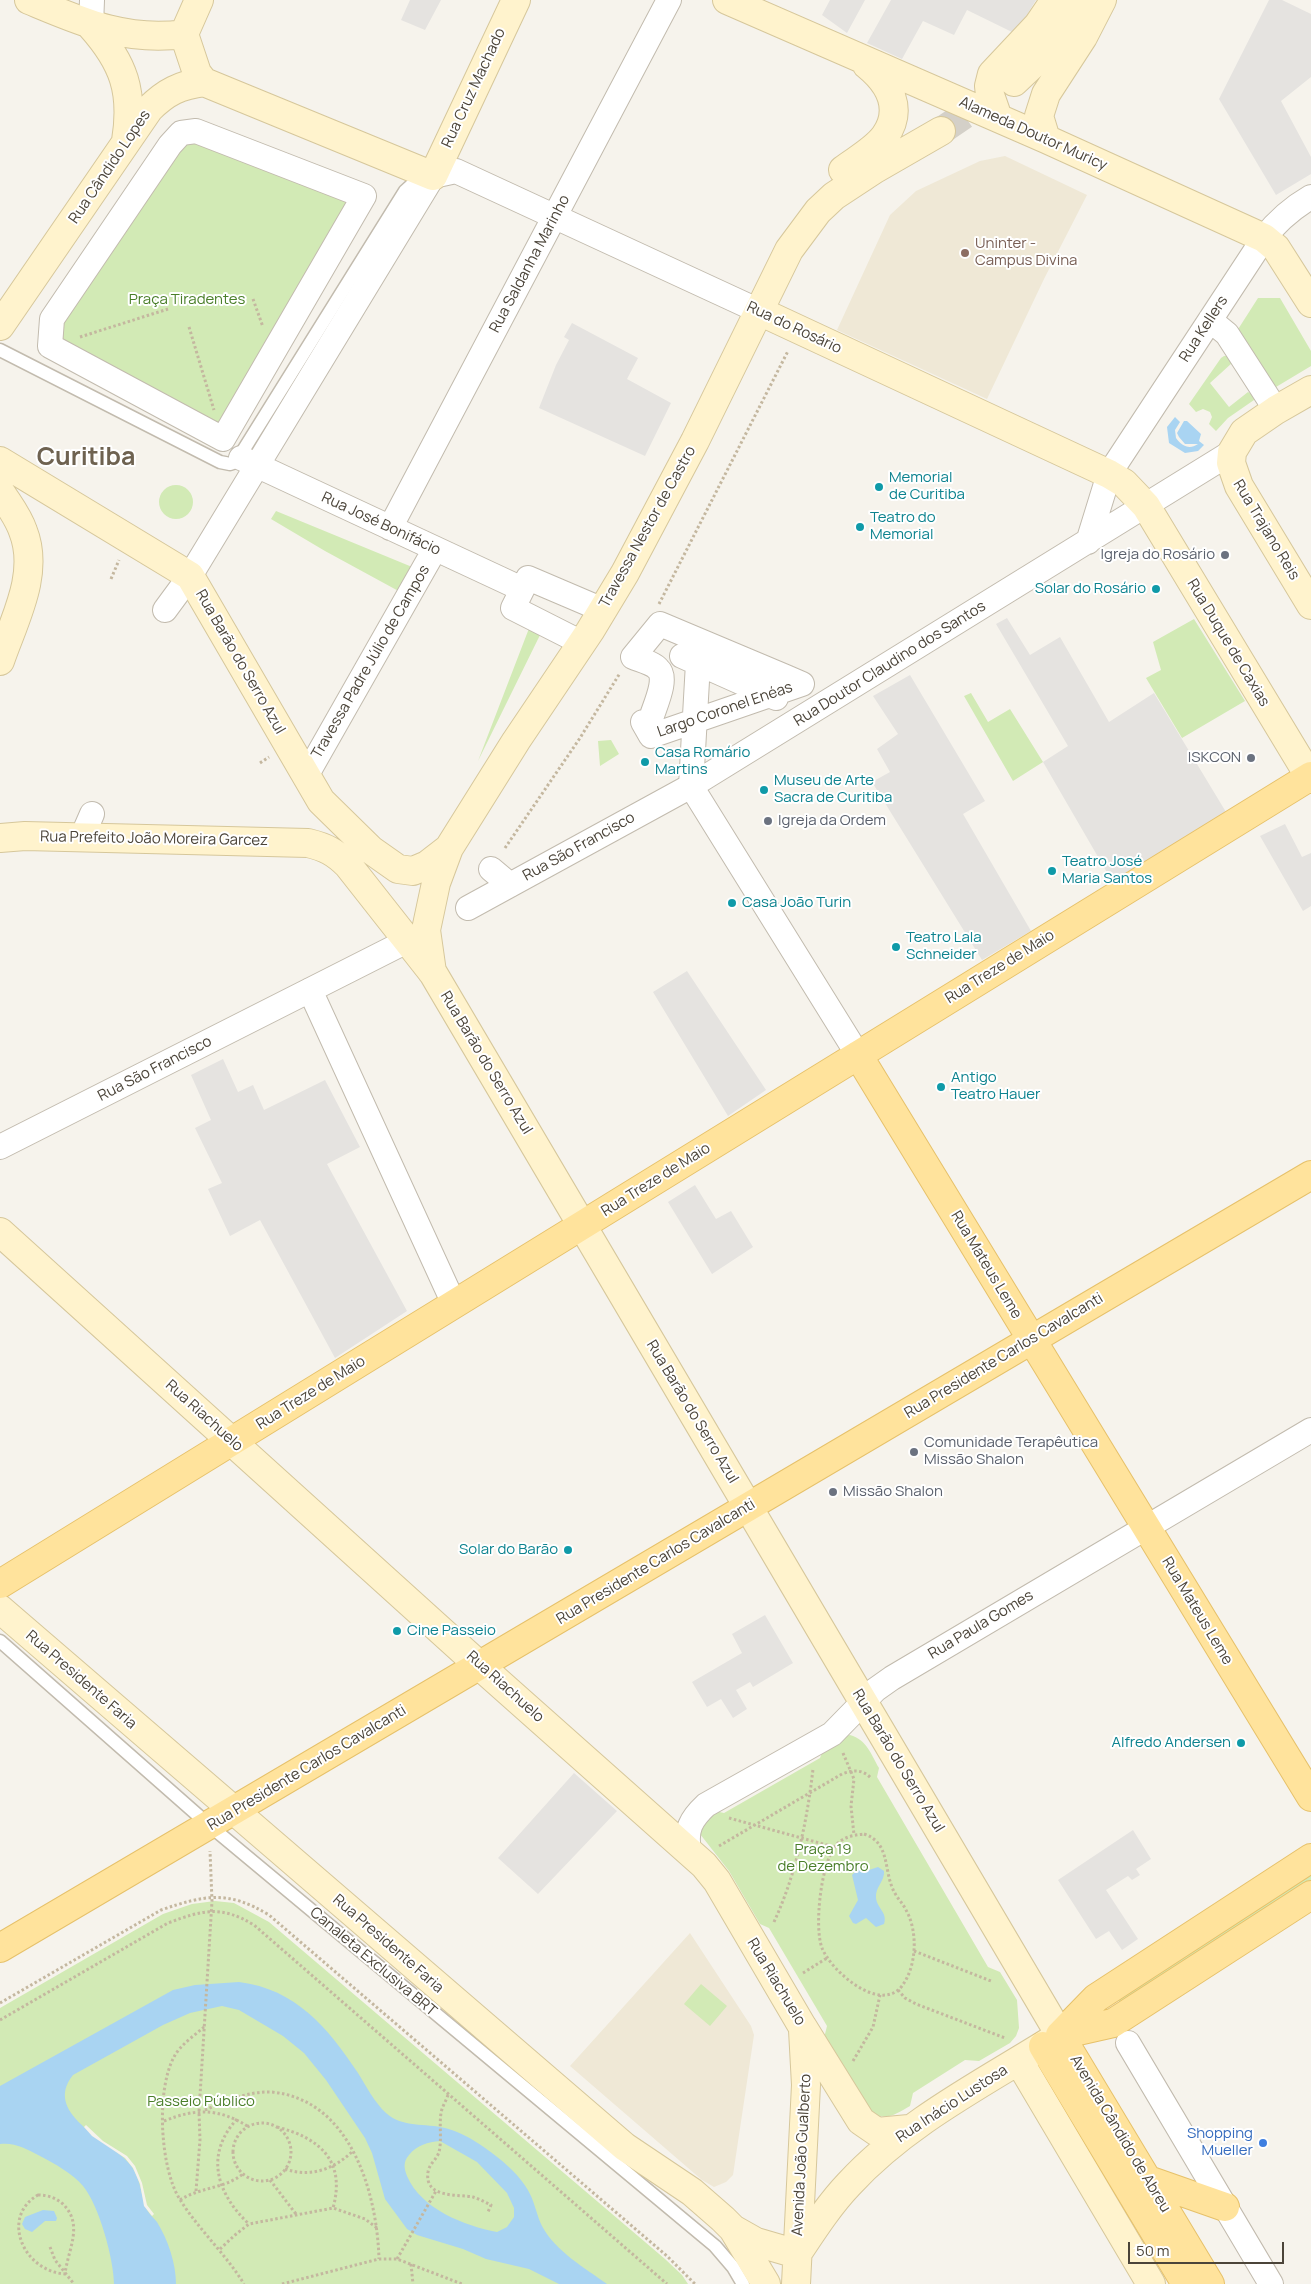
<!DOCTYPE html>
<meta charset="utf-8">
<style>
body{margin:0}
#map{position:relative;width:1311px;height:2284px;overflow:hidden;background:#f6f3ec;font-family:Manrope,sans-serif}
canvas{display:block}
.scale{position:absolute;left:1128px;top:2242px;width:156px;height:22px;box-sizing:border-box;border:2px solid #4b4439;border-top:0;padding-left:6px;font-size:15px;line-height:18px;white-space:nowrap;color:#4b4439;-webkit-text-stroke:4px #fff;paint-order:stroke}
</style>
<div id="map">
<canvas width="1311" height="2284"></canvas>
<div class="scale">50 m</div>
</div>
<script>
const g = document.querySelector('canvas').getContext('2d');
g.lineJoin = 'round';
function fillPath(path, color) {
  g.fillStyle = color;
  g.fill(path, 'evenodd');
}
function strokePath(path, color, width, dash) {
  g.strokeStyle = color;
  g.lineWidth = width;
  g.lineCap = dash ? 'butt' : 'round';
  g.setLineDash(dash || []);
  g.stroke(path);
}
function write(font, color, halo, rows, align = 'center') {
  g.font = font + ' Manrope,sans-serif';
  g.lineWidth = 4;
  g.setLineDash([]);
  g.textBaseline = 'middle';
  g.strokeStyle = halo;
  g.fillStyle = color;
  for (const [text, x, y, turn = 0] of rows) {
    g.save();
    g.translate(x, y);
    g.rotate((+turn || 0) * Math.PI / 180);
    g.textAlign = isNaN(turn) ? turn : align;
    if (halo) g.strokeText(text, 0, 0);
    g.fillText(text, 0, 0);
    g.restore();
  }
}
const education = new Path2D(`
 M 1005,156 L 1087,195 L 1044,279 L 987,399 L 837,330 L 890,215 L 916,191 L 980,161 Z
 M 690,1933 L 751,2026 L 754,2035 L 733,2175 L 726,2182 L 714,2187 L 702,2180 L 570,2066 Z`);
const green = new Path2D(`
 M 181,133 L 364,196 L 223,439 L 50,346 L 52,319 Z
 M 1258,298 L 1280,298 L 1311,351 L 1311,366 L 1271,390 L 1235,334 Z
 M 1224,356 L 1227,356 L 1232,363 L 1210,383 L 1229,407 L 1248,392 L 1253,395 L 1254,400 L 1228,418 L 1216,431 L 1209,424 L 1212,417 L 1210,412 L 1203,409 L 1196,412 L 1189,404 L 1221,358 Z
 M159 502a17 17 0 1 1 34 0a17 17 0 1 1-34 0Z
 M 276,511 L 417,569 L 404,594 L 325,551 L 271,519 Z
 M 533,618 L 541,633 L 478,761 Z
 M 1194,619 L 1245,701 L 1182,738 L 1146,678 L 1161,670 L 1153,642 Z
 M 971,693 L 988,722 L 1010,709 L 1043,762 L 1013,781 L 964,696 Z
 M 611,740 L 619,754 L 600,766 L 598,741 Z
 M 850,1735 C 867,1740 871,1754 879,1768 L 877,1777 L 988,1967 L 1000,1972 L 1017,2000 L 1019,2028 L 1016,2036 L 1010,2043 L 979,2061 L 965,2060 L 913,2093 L 910,2106 C 896,2114 887,2121 871,2113 L 824,2038 L 827,2026 L 769,1928 L 760,1924 L 729,1871 L 700,1834 L 701,1825 L 715,1811 L 724,1813 L 820,1758 C 824,1745 837,1737 850,1735 Z
 M 1311,1865 L 1311,1886 L 1123,2008 L 1114,1993 Z
 M 215,1901 L 234,1903 L 269,1922 L 665,2259 L 682,2275 L 688,2284 L 0,2284 L 0,2008 L 163,1914 L 192,1904 Z
 M 701,1984 L 727,2006 L 710,2026 L 684,2004 Z`);
const parking = new Path2D(`
 M 410,0 L 441,0 L 425,30 L 401,20 Z
 M 830,0 L 865,0 L 847,33 L 822,15 Z
 M 891,0 L 1036,0 L 1020,26 L 1012,32 L 967,10 L 954,35 L 923,21 L 902,59 L 867,43 Z
 M 1269,0 L 1282,0 L 1311,14 L 1311,77 L 1281,101 L 1311,157 L 1311,174 L 1276,195 L 1219,99 Z
 M 572,323 L 638,358 L 627,379 L 671,403 L 645,456 L 539,408 L 556,365 L 569,340 L 564,337 Z
 M 1007,618 L 1030,655 L 1060,637 L 1109,722 L 1154,693 L 1229,817 L 1112,881 L 1043,762 L 1068,746 L 996,624 Z
 M 910,675 L 985,801 L 963,814 L 1031,931 L 982,960 L 872,782 L 890,772 L 877,749 L 898,734 L 873,696 Z
 M 1285,824 L 1302,857 L 1311,853 L 1311,906 L 1303,911 L 1260,836 Z
 M 687,971 L 766,1090 L 728,1116 L 653,992 Z
 M 223,1059 L 238,1092 L 253,1085 L 264,1110 L 325,1080 L 360,1147 L 327,1164 L 407,1311 L 335,1358 L 260,1220 L 230,1236 L 208,1189 L 222,1183 L 195,1128 L 211,1120 L 191,1075 Z
 M 695,1185 L 716,1219 L 731,1211 L 753,1247 L 712,1274 L 668,1202 Z
 M 765,1615 L 793,1663 L 753,1687 L 750,1682 L 736,1690 L 747,1709 L 733,1718 L 721,1699 L 707,1707 L 692,1682 L 742,1653 L 732,1634 Z
 M 574,1773 L 617,1811 L 538,1894 L 498,1858 Z
 M 1133,1830 L 1151,1859 L 1136,1869 L 1140,1875 L 1132,1880 L 1128,1876 L 1106,1890 L 1138,1939 L 1122,1950 L 1109,1931 L 1096,1939 L 1058,1880 Z`);
const water = new Path2D(`
 M 1175,417 L 1180,422 L 1175,430 L 1176,438 C 1182,446 1189,450 1198,444 L 1185,444 L 1179,437 L 1177,433 L 1184,421 L 1187,421 L 1201,434 L 1199,441 L 1204,445 L 1198,451 L 1185,453 L 1169,443 L 1167,427 Z
 M 878,1867 L 884,1871 C 885,1881 875,1887 876,1898 C 877,1908 888,1913 884,1924 L 876,1927 L 866,1918 L 856,1924 L 853,1923 L 849,1916 L 858,1900 L 852,1875 L 858,1869 L 866,1871 Z
 M 239,1982 C 296,1989 328,2028 358,2073 C 366,2086 375,2103 386,2113 C 402,2128 426,2123 445,2128 C 454,2130 467,2136 476,2142 C 495,2154 520,2173 530,2194 C 535,2204 537,2216 542,2226 C 555,2251 585,2268 607,2284 L 559,2284 L 529,2269 L 486,2259 L 463,2249 L 417,2235 L 407,2229 L 385,2199 L 372,2153 L 365,2138 L 326,2080 L 304,2053 L 283,2036 L 239,2010 L 222,2006 L 190,2013 L 163,2025 L 73,2075 C 40,2116 117,2143 132,2167 C 141,2180 141,2196 147,2210 C 150,2215 154,2218 157,2222 C 168,2240 176,2263 176,2284 L 114,2284 C 114,2260 99,2205 83,2186 C 72,2173 55,2164 40,2156 C 27,2149 14,2142 0,2144 L 0,2086 L 173,1990 L 195,1985 ZM 440,2141 L 477,2162 L 507,2193 L 514,2208 L 514,2217 L 507,2227 L 497,2232 C 465,2226 421,2209 407,2176 C 404,2168 403,2162 409,2155 C 417,2145 428,2142 440,2141 Z
 M 43,2210 L 54,2211 L 57,2218 L 56,2221 L 45,2221 L 32,2232 L 25,2229 L 22,2224 L 25,2217 Z`);
const pier = new Path2D(`
 M 86,2125 L 103,2141 L 127,2156 L 135,2166 L 142,2183 L 147,2205 L 154,2214 L 152,2216 L 144,2206 L 140,2184 L 133,2168 L 125,2158 L 92,2136 L 84,2127 Z`);
const secondaryTunnel = new Path2D(`
 M 941,131 L 991,97`);
const path = new Path2D(`
 M 253,299 L 263,327
 M 189,327 L 214,410
 M 80,337 L 168,309
 M 111,579 L 119,560
 M 659,604 L 788,351
 M 260,763 L 269,757
 M 505,848 L 580,738 L 620,673
 M 843,1753 L 854,1779 L 851,1806 L 854,1835
 M 729,1818 L 834,1847
 M 864,1834 C 889,1842 884,1867 892,1887 C 895,1896 902,1902 906,1910 C 918,1931 917,1966 902,1986 C 880,2014 831,1971 822,1948 C 814,1927 821,1866 834,1848 C 840,1838 852,1835 864,1834 Z
 M 719,1846 L 842,1774 C 853,1770 862,1769 871,1778
 M 774,1922 C 796,1874 807,1822 813,1769
 M 914,1951 L 991,1981
 M 803,1973 L 827,1958
 M 898,1990 L 905,1998 L 916,2004 L 1005,2038
 M 0,2003 L 161,1910 C 205,1895 228,1890 269,1915 L 667,2256 L 695,2284
 M 0,2020 L 168,1923 C 203,1910 221,1905 254,1925 L 667,2284
 M 204,2027 C 194,2036 180,2045 174,2057 C 156,2090 160,2166 179,2198 C 198,2229 225,2253 244,2284
 M 853,2061 L 873,2027 L 880,1995
 M 448,2095 C 446,2101 442,2107 441,2113 C 439,2126 442,2140 439,2152 C 437,2159 429,2164 428,2172 C 424,2199 459,2194 473,2197 C 479,2199 485,2202 491,2205 L 488,2212
 M 205,2110 C 225,2101 249,2091 271,2092 C 351,2099 377,2193 379,2259
 M 237,2119 C 204,2155 217,2194 249,2224
 M 164,2121 C 197,2108 218,2108 249,2127
 M233 2152a29 29 0 1 1 58 0a29 29 0 1 1-58 0Z
 M 277,2127 C 320,2138 346,2161 333,2208
 M 285,2169 C 311,2178 334,2169 353,2151
 M 270,2180 L 296,2214
 M 196,2191 L 200,2140 L 199,2112 L 212,1901 L 210,1851
 M 38,2195 C 48,2195 56,2198 63,2204 C 84,2225 68,2249 65,2274 C 23,2271 0,2217 38,2195 Z
 M 180,2200 C 200,2187 224,2189 243,2174
 M 50,2247 L 55,2260 L 74,2284
 M 220,2249 L 235,2235 L 249,2224 L 333,2208 L 365,2219 L 377,2228
 M 397,2259 L 436,2191
 M 411,2264 L 413,2284
 M 282,2284 L 379,2259 L 397,2259 L 462,2284`);
const lane = new Path2D(`
 M 0,350 L 220,462 L 230,464 L 236,462 L 405,191 L 416,181 L 429,177
 M 0,1641 L 209,1825 L 715,2246 L 733,2267 L 743,2284`);
const street = new Path2D(`
 M 91,26 L 92,0
 M 196,131 L 364,196 L 223,439 L 50,346 L 52,319 L 170,145 L 181,133 Z
 M 1210,320 L 1227,334 L 1276,410
 M 241,458 L 522,589
 M 390,528 L 669,0
 M 1088,542 L 1109,474 L 1264,238 C 1278,220 1292,208 1311,197
 M 165,610 L 190,576 L 433,176 L 456,171 L 759,311
 M 660,624 L 786,677 L 802,684 L 651,736 L 643,722 L 650,722 C 653,709 669,679 658,669 C 653,663 640,660 633,657 Z
 M 582,643 L 513,608 L 528,578 L 603,610
 M 682,656 L 776,698
 M 306,776 L 435,549
 M 691,786 L 858,1055
 M 691,786 L 698,663
 M 82,837 L 92,814
 M 491,869 L 510,885
 M 468,908 L 691,786 L 1232,452
 M 310,990 L 454,1304
 M 0,1147 L 407,941
 M 689,1850 C 685,1830 691,1819 706,1805 L 832,1734 L 875,1690 L 892,1678 L 1311,1430
 M 1128,2043 L 1271,2284`);
const secondary = new Path2D(`
 M 29,0 C 82,22 125,42 184,34
 M 199,0 L 184,34 L 197,73 L 204,82 L 433,176 L 516,0
 M 727,0 L 1046,139 L 1264,238 L 1276,248 L 1311,303
 M 91,26 C 124,63 134,92 126,141
 M 1014,82 L 1049,49 L 1080,0
 M 998,118 L 990,95 L 989,86 L 992,74 L 1038,25 L 1055,0
 M 1046,139 L 1039,116 L 1046,94 L 1083,37 L 1102,0
 M 843,170 C 856,160 875,150 885,136 C 904,109 889,83 867,65
 M 759,311 L 1109,474 L 1124,483 L 1146,506 L 1311,779
 M 0,326 L 149,109 C 166,92 180,85 204,82
 M 1311,390 L 1276,410 L 1244,432 L 1232,452 L 1231,463 L 1239,486 L 1311,605
 M 0,461 L 190,576 L 321,801 L 371,850 L 398,869 L 413,871 L 427,865 L 449,848
 M 0,491 C 8,504 18,516 23,531 C 40,574 14,620 0,661
 M 0,838 L 25,836 L 308,843 C 325,847 335,852 348,865 L 433,973 L 1060,2035 C 988,2081 908,2120 849,2184 C 829,2205 813,2230 797,2254
 M 432,972 L 426,930 L 436,883 L 449,848 L 516,741 L 590,631 L 625,573 L 695,441 L 789,250 L 818,211 L 834,196 L 875,169 L 941,131
 M 0,1232 L 480,1666 L 704,1865 L 717,1881 L 802,2026 L 861,2121 L 877,2132 L 909,2129
 M 0,1609 L 625,2147 L 692,2192 L 723,2219 L 733,2229 L 766,2284
 M 1019,2061 L 1151,2284
 M 733,2229 L 756,2242 L 797,2254
 M 796,2284 L 806,2085 L 803,2030`);
const primary = new Path2D(`
 M 858,1055 L 1311,1797
 M 0,1584 L 1311,776
 M 0,1948 L 1311,1175
 M 1060,2035 L 1096,1998 L 1311,1858
 M 1060,2035 L 1210,2284
 M 1060,2035 L 1113,2023 L 1311,1895
 M 1043,2046 L 1186,2284
 M 1148,2180 L 1225,2207`);
const markers = [
 [965,253,5,"#8d6e63"],
 [879,487,5,"#0f9aa8"],
 [860,527,5,"#0f9aa8"],
 [1225,555,5,"#6b7280"],
 [1156,589,5,"#0f9aa8"],
 [1251,758,5,"#6b7280"],
 [645,762,5,"#0f9aa8"],
 [764,790,5,"#0f9aa8"],
 [768,821,5,"#6b7280"],
 [1052,871,5,"#0f9aa8"],
 [732,903,5,"#0f9aa8"],
 [896,947,5,"#0f9aa8"],
 [941,1087,5,"#0f9aa8"],
 [914,1452,5,"#6b7280"],
 [833,1492,5,"#6b7280"],
 [568,1550,5,"#0f9aa8"],
 [397,1631,5,"#0f9aa8"],
 [1241,1743,5,"#0f9aa8"],
 [1263,2143,5,"#3f7fe0"]
];
const streetNames = [
 ["Rua Cruz Machado",474,88,-65],
 ["Alameda Doutor Muricy",1033,134,24],
 ["Rua Cândido Lopes",110,167,-56],
 ["Rua Saldanha Marinho",530,264,-62],
 ["Rua do Rosário",794,328,25],
 ["Rua Kellers",1204,329,-57],
 ["Rua José Bonifácio",381,524,25],
 ["Travessa Nestor de Castro",648,527,-61],
 ["Rua Trajano Reis",1266,530,59],
 ["Rua Duque de Caxias",1228,643,59],
 ["Rua Barão do Serro Azul",240,662,60],
 ["Travessa Padre Júlio de Campos",371,662,-60],
 ["Rua Doutor Claudino dos Santos",890,664,-32],
 ["Largo Coronel Enéas",725,710,-19],
 ["Rua Prefeito João Moreira Garcez",154,839,1],
 ["Rua São Francisco",579,847,-29],
 ["Rua Treze de Maio",1000,967,-32],
 ["Rua Barão do Serro Azul",486,1063,59],
 ["Rua São Francisco",155,1069,-27],
 ["Rua Treze de Maio",656,1180,-32],
 ["Rua Mateus Leme",986,1265,59],
 ["Rua Presidente Carlos Cavalcanti",1004,1356,-31],
 ["Rua Treze de Maio",311,1393,-32],
 ["Rua Barão do Serro Azul",692,1412,59],
 ["Rua Riachuelo",204,1416,42],
 ["Rua Presidente Carlos Cavalcanti",656,1562,-31],
 ["Rua Mateus Leme",1197,1611,59],
 ["Rua Paula Gomes",981,1625,-31],
 ["Rua Presidente Faria",81,1680,41],
 ["Rua Riachuelo",505,1687,42],
 ["Rua Barão do Serro Azul",898,1761,59],
 ["Rua Presidente Carlos Cavalcanti",307,1768,-31],
 ["Rua Presidente Faria",388,1944,41],
 ["Canaleta Exclusiva BRT",373,1962,40],
 ["Rua Riachuelo",776,1982,59],
 ["Rua Inácio Lustosa",952,2104,-33],
 ["Avenida Cândido de Abreu",1120,2134,59],
 ["Avenida João Gualberto",802,2155,-87]
];
const educationNames = [
 ["Uninter -",975,244],
 ["Campus Divina",975,261]
];
const parkNames = [
 ["Praça Tiradentes",187,300],
 ["Praça 19",823,1850],
 ["de Dezembro",823,1867],
 ["Passeio Público",201,2102]
];
const cultureNames = [
 ["Memorial",889,478],
 ["de Curitiba",889,495],
 ["Teatro do",870,518],
 ["Memorial",870,535],
 ["Solar do Rosário",1146,589,"right"],
 ["Casa Romário",655,753],
 ["Martins",655,770],
 ["Museu de Arte",774,781],
 ["Sacra de Curitiba",774,798],
 ["Teatro José",1062,862],
 ["Maria Santos",1062,879],
 ["Casa João Turin",742,903],
 ["Teatro Lala",906,938],
 ["Schneider",906,955],
 ["Antigo",951,1078],
 ["Teatro Hauer",951,1095],
 ["Solar do Barão",558,1550,"right"],
 ["Cine Passeio",407,1631],
 ["Alfredo Andersen",1231,1743,"right"]
];
const worshipNames = [
 ["Igreja do Rosário",1215,555,"right"],
 ["ISKCON",1241,758,"right"],
 ["Igreja da Ordem",778,821],
 ["Comunidade Terapêutica",924,1443],
 ["Missão Shalon",924,1460],
 ["Missão Shalon",843,1492]
];
const shopNames = [
 ["Shopping",1253,2134],
 ["Mueller",1253,2151]
];
const townNames = [
 ["Curitiba",86,458]
];
fillPath(education, '#efe8d6');
fillPath(green, '#d2eab5');
fillPath(parking, '#e5e3e0');
fillPath(water, '#a9d4f2');
fillPath(pier, '#f6f3ec');
strokePath(secondaryTunnel, '#d4d0c8', 28, [28, 14]);
strokePath(lane, '#c2bbae', 15);
strokePath(street, '#c2bbae', 26);
strokePath(secondary, '#d6c79b', 30);
strokePath(primary, '#e6c16a', 30);
strokePath(path, '#c4b79f', 3, [2.5, 2.5]);
strokePath(lane, '#fff', 12);
strokePath(street, '#fff', 24);
strokePath(secondary, '#fff3cd', 28);
strokePath(primary, '#ffe39c', 28);
for (const [x, y, r, color] of markers) {
  const dot = new Path2D();
  dot.arc(x, y, r, 0, 2 * Math.PI);
  g.fillStyle = color;
  g.fill(dot);
  strokePath(dot, '#fff', 2);
}
write('15px', '#4b4439', '#fff', streetNames);
write('15px', '#785e54', '#fff', educationNames, 'left');
write('15px', '#4a7f2a', '#fff', parkNames);
write('15px', '#0d838f', '#fff', cultureNames, 'left');
write('15px', '#5b616d', '#fff', worshipNames, 'left');
write('15px', '#366cbe', '#fff', shopNames, 'right');
write('bold 25px', '#6e6250', '#fff', townNames);
</script>
